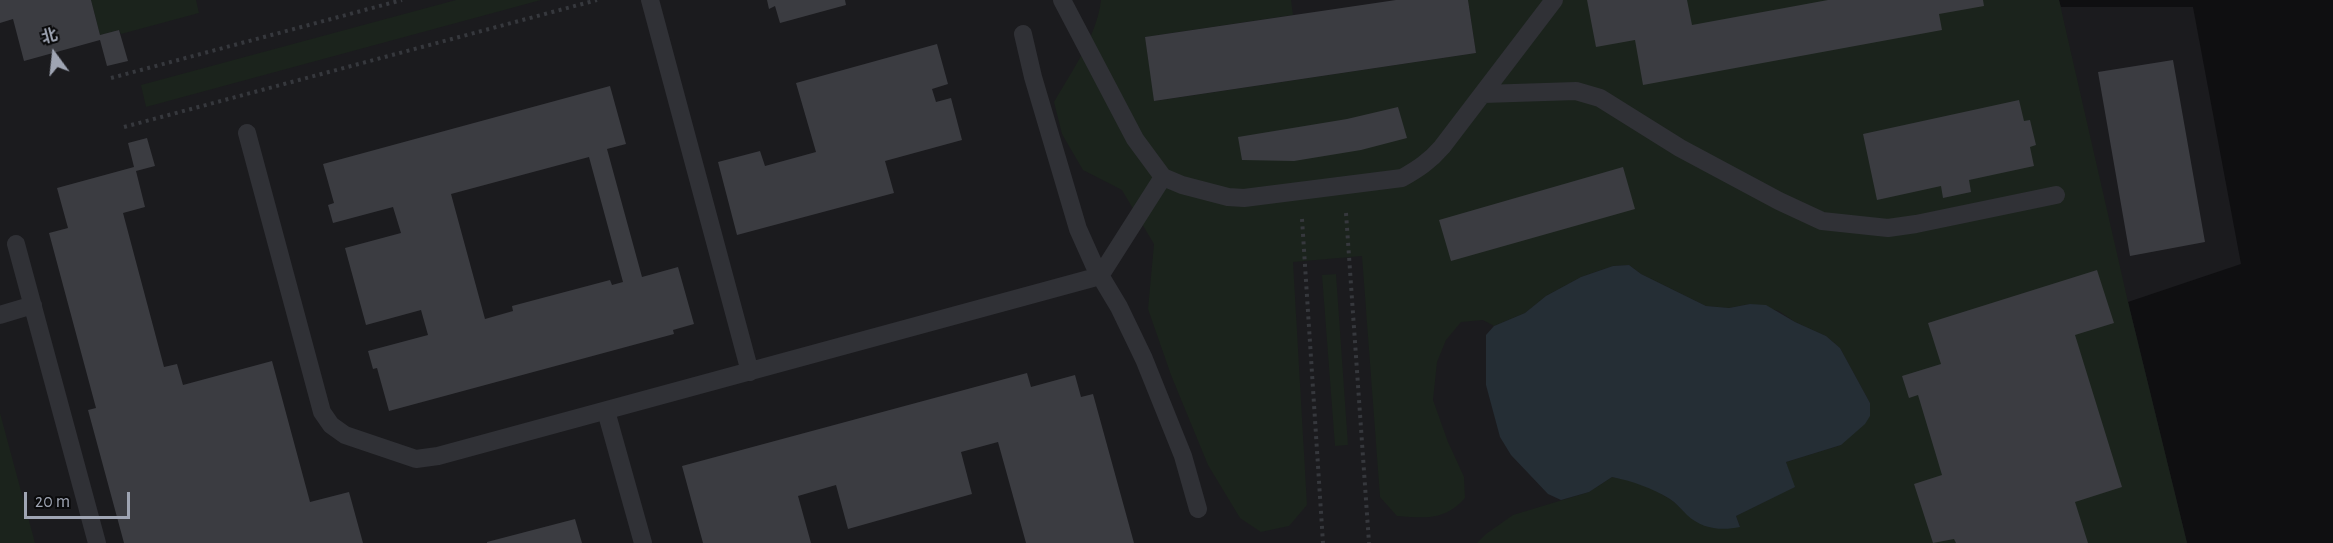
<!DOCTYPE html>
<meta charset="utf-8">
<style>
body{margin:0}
#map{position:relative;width:2333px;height:543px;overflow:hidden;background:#0f0f11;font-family:"Alegreya Sans","Noto Sans SC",sans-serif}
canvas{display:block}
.north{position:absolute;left:24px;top:24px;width:60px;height:60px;-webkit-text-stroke:4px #0a0a0b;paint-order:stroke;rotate:345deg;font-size:16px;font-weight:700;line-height:24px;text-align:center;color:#9fa5b3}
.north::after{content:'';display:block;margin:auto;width:21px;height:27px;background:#9fa5b3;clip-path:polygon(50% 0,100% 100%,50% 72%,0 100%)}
.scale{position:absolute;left:24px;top:492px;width:106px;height:27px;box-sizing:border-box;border:3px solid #9fa5b3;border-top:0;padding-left:8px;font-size:18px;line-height:21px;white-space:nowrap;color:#9fa5b3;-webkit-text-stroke:4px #0a0a0b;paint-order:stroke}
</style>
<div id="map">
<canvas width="2333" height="543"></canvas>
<div class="north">北</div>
<div class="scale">20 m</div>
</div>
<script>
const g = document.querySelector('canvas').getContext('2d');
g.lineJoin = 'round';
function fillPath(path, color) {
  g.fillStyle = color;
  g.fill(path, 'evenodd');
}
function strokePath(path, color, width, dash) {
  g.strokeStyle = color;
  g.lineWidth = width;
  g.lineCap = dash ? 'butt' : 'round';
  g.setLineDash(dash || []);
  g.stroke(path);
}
const built = new Path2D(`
 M 0,0 L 2059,0 L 2061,7 L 2193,7 L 2241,264 L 2128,302 L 2187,543 L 0,543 Z`);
const green = new Path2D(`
 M 91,0 L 196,0 L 199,13 L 121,34 L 119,30 L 100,35 Z
 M 456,0 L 541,0 L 146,107 L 141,85 Z
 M 1101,0 L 1291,0 L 1293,15 L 1145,37 L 1155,101 L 1476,53 L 1468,0 L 2059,0 L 2128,302 L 2187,543 L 1477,543 L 1486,534 L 1513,515 L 1589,492 L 1612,477 L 1629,480 L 1655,490 L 1673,501 L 1690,517 L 1740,526 L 1736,516 L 1794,487 L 1786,462 L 1841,445 L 1870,403 L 1840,348 L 1826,336 L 1795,322 L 1779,311 L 1750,304 L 1729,308 L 1706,306 L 1641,274 L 1629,265 L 1613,266 L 1581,277 L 1546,296 L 1525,313 L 1494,326 L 1483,320 L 1461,322 L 1446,340 L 1437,362 L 1433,400 L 1448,442 L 1464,477 L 1465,498 C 1444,521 1426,518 1397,516 L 1380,497 L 1362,256 L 1293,262 L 1307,505 L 1289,526 L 1261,532 L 1240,518 L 1208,465 L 1171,375 L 1148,309 L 1154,244 L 1122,190 L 1083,170 L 1062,134 L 1054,102 C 1072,71 1097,36 1101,0 Z
 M 1336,274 L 1348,445 L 1335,446 L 1322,275 Z
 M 0,413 L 35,543 L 0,543 Z`);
const water = new Path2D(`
 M 1629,265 L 1641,274 L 1706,306 L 1729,308 L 1750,304 L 1766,305 L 1795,322 L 1826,336 L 1840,348 L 1870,403 L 1870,416 L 1865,424 L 1841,445 L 1786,462 L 1795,487 L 1736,516 L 1740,527 C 1721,531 1702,529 1687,515 C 1681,509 1676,503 1670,499 C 1652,488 1632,481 1612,477 L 1589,492 L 1561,500 L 1548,494 L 1511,455 L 1500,437 L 1486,385 L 1486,335 L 1494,326 L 1525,313 L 1546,296 L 1581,277 L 1613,266 Z`);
const building = new Path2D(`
 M 0,0 L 91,0 L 100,35 L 119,30 L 128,61 L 107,66 L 100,40 L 24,61 L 13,19 L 0,23 Z
 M 767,0 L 845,0 L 846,5 L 780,23 L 775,6 L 769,9 Z
 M 1396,0 L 1468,0 L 1476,53 L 1154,101 L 1145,37 Z
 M 1587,0 L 1687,0 L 1692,25 L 1828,0 L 1983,0 L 1984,6 L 1939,14 L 1942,30 L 1643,85 L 1635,40 L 1596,47 Z
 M 937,44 L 948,84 L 932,89 L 936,102 L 951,98 L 962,140 L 885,161 L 894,193 L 737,235 L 718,162 L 760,151 L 765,166 L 816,152 L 796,83 Z
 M 2173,60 L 2205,242 L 2130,256 L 2098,72 Z
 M 610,86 L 626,144 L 607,149 L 642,277 L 678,267 L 694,324 L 673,330 L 674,334 L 389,411 L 377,368 L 373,369 L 368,351 L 428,335 L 421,310 L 366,325 L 345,248 L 401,233 L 393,207 L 333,223 L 328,205 L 334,203 L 323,164 ZM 589,157 L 623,282 L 612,285 L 610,280 L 512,306 L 513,311 L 485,319 L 451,194 Z
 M 2019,100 L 2024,121 L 2030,120 L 2036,145 L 2030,147 L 2034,166 L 1969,180 L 1971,192 L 1943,198 L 1941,186 L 1877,200 L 1863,134 Z
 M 1398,107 L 1407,138 L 1361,150 L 1294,161 L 1242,160 L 1238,137 L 1347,119 Z
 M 147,138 L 155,166 L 136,171 L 145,207 L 123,213 L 164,367 L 177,364 L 183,385 L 272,361 L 310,502 L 349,492 L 363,543 L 124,543 L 88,410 L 96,408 L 49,233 L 68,228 L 57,188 L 134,167 L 128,143 Z
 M 1623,167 L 1635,209 L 1451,261 L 1439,220 Z
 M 2097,270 L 2114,323 L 2075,335 L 2122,487 L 2075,502 L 2088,543 L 1956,543 L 1954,539 L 1933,543 L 1914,484 L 1942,475 L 1918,395 L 1909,398 L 1902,376 L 1941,364 L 1928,323 Z
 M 1027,373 L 1031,387 L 1075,375 L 1081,397 L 1093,394 L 1134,543 L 1026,543 L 998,442 L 961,452 L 972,494 L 848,529 L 836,485 L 798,496 L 811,543 L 703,543 L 682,466 Z
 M 575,519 L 582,543 L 487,543 L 487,542 Z`);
const path = new Path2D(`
 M 111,78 L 402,0
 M 124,127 L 597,0
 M 1346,213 L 1369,543
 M 1302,219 L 1323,543`);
const lane = new Path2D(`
 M 650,0 L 750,372
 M 1062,0 L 1135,139 L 1163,177 L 1182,185 L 1228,197 L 1244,198 L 1402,178 C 1418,169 1430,161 1442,147 L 1554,0
 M 1023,34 L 1033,77 L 1078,229 L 1095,267 L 1119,307 L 1144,359 L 1183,456 L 1198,509
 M 1483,94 L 1576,91 L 1600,98 L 1680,148 L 1779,201 L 1822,221 L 1888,228 L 1916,224 L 2056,195
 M 247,133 L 322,412 L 331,425 L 345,435 L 416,459 L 438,456 L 1100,276 L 1163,177
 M 16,244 L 97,543
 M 0,315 L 33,305
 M 606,411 L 643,543`);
fillPath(built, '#1b1b1e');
fillPath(green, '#1b231c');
fillPath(water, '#252e35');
fillPath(building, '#3b3c41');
strokePath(path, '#36383d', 4, [3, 4.5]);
strokePath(lane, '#303136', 18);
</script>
